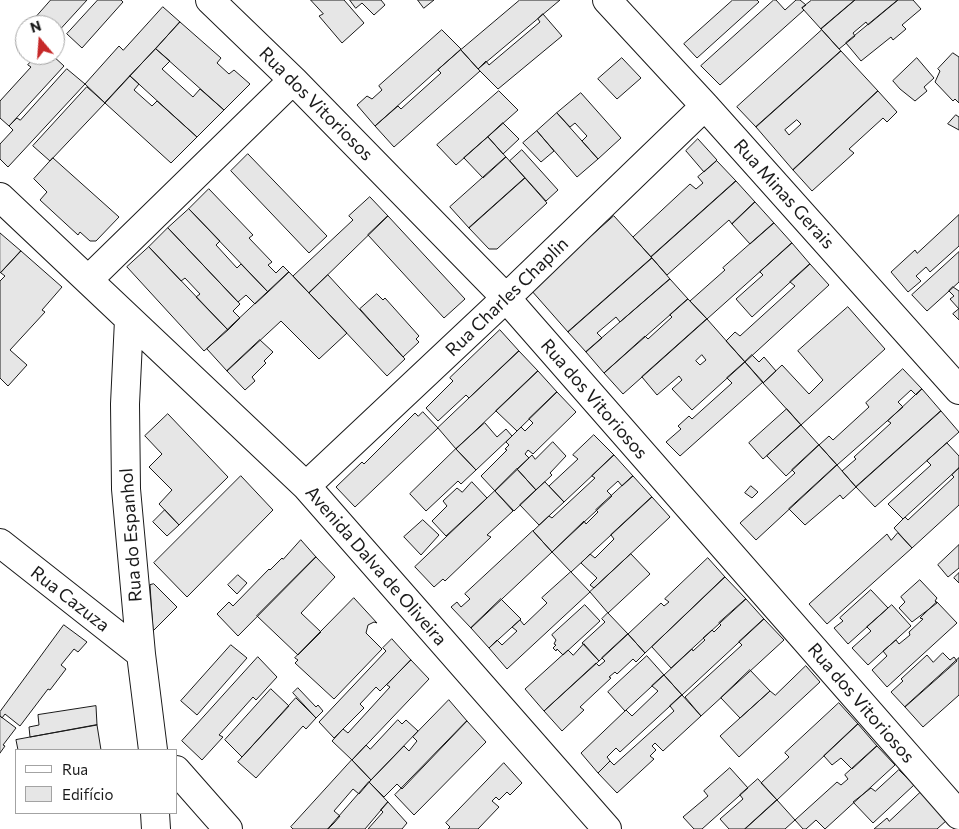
<!DOCTYPE html>
<meta charset="utf-8">
<style>
body{margin:0}
#map{position:relative;width:959px;height:829px;overflow:hidden;background:#fff;font-family:Commissioner,sans-serif}
canvas{display:block}
.legend{position:absolute;left:15px;top:749px;width:162px;height:65px;box-sizing:border-box;background:#fff;border:1px solid #a3a3a3;margin:0;padding:6px 9px;list-style:none;font-size:15px;color:#1a1a1a}
.legend li{display:flex;align-items:center;gap:10px;height:25px}
.legend b{width:25px;border:1px solid #a3a3a3}
.north{position:absolute;left:15px;top:15px;width:50px;height:50px;box-sizing:border-box;background:#fff;border:1px solid #a3a3a3;border-radius:50%;rotate:342deg;font-size:14px;font-weight:700;line-height:20px;text-align:center;color:#1a1a1a}
.north::after{content:'';display:block;margin:auto;width:18px;height:22px;background:#c62828;clip-path:polygon(50% 0,100% 100%,50% 72%,0 100%)}
</style>
<div id="map">
<canvas width="959" height="829"></canvas>
<ul class="legend">
<li><b style="height:6px;background:#fff"></b>Rua</li>
<li><b style="height:14px;background:#e6e6e6"></b>Edifício</li>
</ul>
<div class="north">N</div>
</div>
<script>
const g = document.querySelector('canvas').getContext('2d');
g.lineJoin = 'round';
function fillPath(path, color) {
  g.fillStyle = color;
  g.fill(path, 'evenodd');
}
function strokePath(path, color, width, dash) {
  g.strokeStyle = color;
  g.lineWidth = width;
  g.lineCap = dash ? 'butt' : 'round';
  g.setLineDash(dash || []);
  g.stroke(path);
}
function write(font, color, halo, rows, align = 'center') {
  g.font = font + ' Commissioner,sans-serif';
  g.lineWidth = 4;
  g.setLineDash([]);
  g.textBaseline = 'middle';
  g.strokeStyle = halo;
  g.fillStyle = color;
  for (const [text, x, y, turn = 0] of rows) {
    g.save();
    g.translate(x, y);
    g.rotate((+turn || 0) * Math.PI / 180);
    g.textAlign = isNaN(turn) ? turn : align;
    if (halo) g.strokeText(text, 0, 0);
    g.fillText(text, 0, 0);
    g.restore();
  }
}
const building = new Path2D(`
 M 51,0 L 87,0 L 55,35 L 55,25 L 29,25 Z
 M 98,0 L 121,0 L 123,2 L 82,48 L 67,34 Z
 M 311,0 L 344,0 L 364,23 L 342,43 L 319,16 L 323,14 Z
 M 350,0 L 381,0 L 385,5 L 374,15 L 362,3 L 356,8 Z
 M 418,0 L 434,0 L 424,8 Z
 M 520,0 L 560,0 L 478,69 L 461,50 Z
 M 733,0 L 757,0 L 759,2 L 697,58 L 684,44 Z
 M 774,0 L 776,0 L 785,10 L 796,0 L 800,0 L 806,5 L 802,8 L 804,10 L 720,85 L 701,66 Z
 M 812,0 L 855,0 L 821,29 L 802,8 Z
 M 855,0 L 898,0 L 868,25 L 866,22 L 853,33 L 855,36 L 839,49 L 821,29 Z
 M 898,0 L 913,0 L 921,9 L 902,25 L 906,29 L 893,40 L 891,37 L 861,61 L 846,43 Z
 M 163,7 L 180,22 L 105,103 L 85,84 L 119,46 L 123,50 Z
 M 543,14 L 562,36 L 498,89 L 478,69 L 486,61 L 489,65 L 540,22 L 538,19 Z
 M 180,22 L 221,58 L 217,63 L 229,74 L 234,70 L 250,84 L 224,110 L 156,49 Z
 M 442,30 L 461,49 L 375,126 L 357,105 L 367,96 L 372,99 L 382,90 L 379,86 Z
 M 822,30 L 841,51 L 756,127 L 737,107 Z
 M 156,49 L 170,61 L 162,69 L 193,97 L 200,89 L 224,110 L 197,137 L 130,76 Z
 M 461,50 L 480,71 L 394,147 L 375,126 L 398,106 L 401,109 L 441,73 L 438,70 Z
 M 841,51 L 878,91 L 793,170 L 756,127 ZM 797,120 L 801,124 L 789,135 L 785,130 Z
 M 953,53 L 959,57 L 959,103 L 955,99 L 953,101 L 935,82 L 940,71 L 938,69 Z
 M 37,55 L 52,55 L 64,66 L 9,126 L 0,118 L 0,101 L 31,67 L 28,65 Z
 M 622,58 L 641,78 L 617,99 L 598,79 Z
 M 917,58 L 934,78 L 924,87 L 927,91 L 915,101 L 900,89 L 893,81 Z
 M 67,69 L 85,84 L 8,167 L 0,159 L 0,144 L 13,130 L 9,126 L 17,118 L 20,120 Z
 M 130,76 L 139,84 L 134,90 L 152,106 L 157,101 L 197,137 L 171,163 L 105,103 Z
 M 87,87 L 105,103 L 50,161 L 33,146 Z
 M 499,91 L 518,110 L 456,165 L 437,145 Z
 M 878,91 L 897,112 L 887,122 L 883,118 L 849,149 L 854,153 L 812,191 L 793,170 Z
 M 581,93 L 621,138 L 598,159 L 582,141 L 587,136 L 575,123 L 570,127 L 557,113 Z
 M 557,113 L 598,159 L 577,177 L 537,131 Z
 M 956,115 L 959,117 L 959,130 L 948,124 Z
 M 503,123 L 519,139 L 503,154 L 488,137 Z
 M 537,131 L 554,151 L 541,162 L 523,143 Z
 M 488,137 L 506,157 L 483,178 L 464,158 Z
 M 698,139 L 717,160 L 704,172 L 686,151 Z
 M 522,150 L 558,190 L 546,201 L 510,161 Z
 M 248,154 L 327,236 L 309,253 L 231,171 Z
 M 506,157 L 525,178 L 469,228 L 450,207 Z
 M 53,158 L 119,217 L 96,241 L 90,241 L 80,232 L 78,235 L 40,200 L 47,192 L 34,179 Z
 M 717,161 L 736,181 L 651,257 L 633,237 L 690,184 L 696,189 L 703,183 L 698,177 Z
 M 525,178 L 547,203 L 497,249 L 489,249 L 469,228 Z
 M 736,181 L 755,202 L 732,224 L 729,220 L 667,275 L 651,257 Z
 M 209,189 L 253,235 L 249,238 L 272,262 L 268,265 L 276,273 L 283,266 L 289,272 L 268,292 L 189,209 Z
 M 370,197 L 388,216 L 309,293 L 293,276 L 353,220 L 349,216 Z
 M 755,202 L 774,223 L 750,244 L 732,224 Z
 M 189,209 L 220,241 L 216,245 L 237,268 L 241,264 L 268,292 L 255,304 L 246,295 L 238,302 L 168,228 Z
 M 959,215 L 959,246 L 930,272 L 926,267 L 916,276 L 921,281 L 908,292 L 891,272 L 915,250 L 917,253 Z
 M 388,216 L 465,299 L 444,318 L 368,235 Z
 M 614,216 L 652,258 L 568,332 L 531,290 Z
 M 774,223 L 792,243 L 707,319 L 690,301 L 725,270 L 723,268 Z
 M 168,228 L 240,304 L 233,311 L 240,318 L 228,330 L 196,297 L 200,294 L 185,278 L 181,281 L 149,247 Z
 M 0,233 L 21,251 L 0,273 Z
 M 792,243 L 810,264 L 752,317 L 736,299 L 763,275 L 760,272 Z
 M 149,247 L 228,330 L 204,351 L 127,267 Z
 M 21,251 L 62,287 L 42,310 L 45,312 L 10,350 L 27,365 L 8,386 L 0,378 L 0,281 L 5,276 L 1,273 Z
 M 959,252 L 959,282 L 927,311 L 912,295 Z
 M 652,258 L 670,279 L 620,322 L 616,317 L 597,333 L 602,338 L 586,352 L 568,332 Z
 M 810,264 L 829,285 L 745,362 L 726,341 L 735,332 L 740,336 L 795,286 L 790,282 Z
 M 289,272 L 347,333 L 319,359 L 281,321 L 227,371 L 207,349 Z
 M 328,275 L 405,359 L 387,376 L 309,293 Z
 M 670,279 L 688,299 L 604,373 L 586,352 Z
 M 953,287 L 959,291 L 959,309 L 950,299 L 954,296 L 949,291 Z
 M 377,294 L 383,300 L 385,298 L 419,336 L 416,339 L 419,342 L 403,357 L 360,309 Z
 M 688,299 L 707,319 L 623,394 L 604,373 L 645,336 L 648,339 L 672,317 L 670,315 Z
 M 848,307 L 885,349 L 801,425 L 763,383 L 782,365 L 809,394 L 823,380 L 798,351 Z
 M 959,309 L 959,320 L 953,314 Z
 M 707,319 L 745,362 L 692,410 L 672,389 L 682,380 L 679,376 L 657,395 L 642,377 ZM 702,355 L 706,360 L 700,365 L 696,361 Z
 M 500,330 L 519,351 L 469,398 L 466,395 L 438,421 L 426,408 L 453,381 L 450,378 Z
 M 260,340 L 273,352 L 264,361 L 266,363 L 252,377 L 255,381 L 245,390 L 227,371 Z
 M 519,351 L 538,371 L 456,449 L 438,428 Z
 M 752,355 L 759,362 L 764,357 L 776,371 L 763,383 L 745,362 Z
 M 745,362 L 763,382 L 680,456 L 666,442 L 681,429 L 678,426 L 689,416 L 692,419 L 732,383 L 727,378 Z
 M 903,369 L 922,389 L 916,395 L 911,390 L 898,402 L 903,407 L 837,465 L 819,445 L 829,436 L 833,440 L 869,407 L 866,403 Z
 M 538,371 L 557,392 L 517,431 L 496,411 Z
 M 922,389 L 941,411 L 856,487 L 842,471 L 856,459 L 854,457 L 891,423 L 888,421 Z
 M 557,392 L 576,412 L 533,454 L 528,450 L 525,454 L 529,458 L 495,491 L 481,476 L 507,450 L 505,449 L 509,445 L 506,442 L 521,427 L 525,431 L 533,423 L 529,419 Z
 M 787,409 L 801,425 L 763,459 L 749,443 Z
 M 941,411 L 959,432 L 875,507 L 856,487 Z
 M 423,412 L 438,428 L 355,507 L 336,487 L 362,462 L 364,464 L 415,413 L 418,416 Z
 M 168,414 L 228,477 L 179,525 L 159,504 L 172,490 L 149,467 L 162,454 L 145,436 Z
 M 485,423 L 497,437 L 506,429 L 512,436 L 476,470 L 456,449 Z
 M 801,425 L 819,445 L 786,476 L 767,456 Z
 M 594,435 L 614,455 L 564,502 L 549,486 L 578,459 L 573,455 Z
 M 553,442 L 566,456 L 550,473 L 552,475 L 536,490 L 517,469 L 532,455 L 535,459 Z
 M 947,443 L 959,456 L 959,468 L 903,519 L 888,504 L 931,465 L 927,461 Z
 M 819,445 L 837,465 L 756,540 L 740,523 L 795,473 L 792,470 Z
 M 456,449 L 476,470 L 461,484 L 458,481 L 426,511 L 410,494 Z
 M 614,455 L 633,476 L 622,486 L 618,481 L 607,491 L 612,496 L 552,552 L 533,531 L 549,516 L 552,518 L 595,478 L 592,476 Z
 M 837,465 L 856,487 L 843,499 L 840,495 L 805,525 L 789,509 Z
 M 959,468 L 959,505 L 912,548 L 894,528 L 905,517 L 908,520 L 954,477 L 952,475 Z
 M 517,469 L 536,490 L 514,511 L 495,491 Z
 M 241,476 L 273,510 L 187,597 L 154,563 Z
 M 633,476 L 652,497 L 571,572 L 552,552 L 584,521 L 586,524 L 598,512 L 596,510 Z
 M 472,482 L 487,498 L 446,536 L 432,521 L 447,506 L 443,501 L 457,488 L 462,492 Z
 M 545,482 L 564,502 L 539,525 L 520,505 Z
 M 751,486 L 758,492 L 752,498 L 745,493 Z
 M 495,491 L 513,511 L 487,535 L 491,537 L 445,581 L 443,579 L 434,587 L 415,567 Z
 M 652,497 L 670,517 L 594,588 L 590,585 L 597,578 L 581,563 L 590,554 L 595,558 L 614,539 L 611,535 Z
 M 165,510 L 179,525 L 167,536 L 153,522 Z
 M 423,520 L 439,535 L 421,555 L 404,537 Z
 M 533,531 L 552,552 L 471,628 L 451,607 L 457,602 L 461,607 L 470,599 L 465,594 Z
 M 898,533 L 912,548 L 827,624 L 809,604 L 887,534 L 891,540 Z
 M 301,540 L 316,557 L 238,636 L 217,614 L 229,602 L 233,606 L 269,569 L 270,570 L 282,558 L 283,559 Z
 M 959,545 L 959,568 L 948,577 L 938,565 Z
 M 631,554 L 650,574 L 608,613 L 590,592 Z
 M 316,557 L 335,577 L 301,613 L 321,632 L 298,655 L 257,616 Z
 M 708,558 L 725,577 L 645,653 L 628,634 L 661,603 L 664,606 L 669,602 L 665,599 Z
 M 571,572 L 590,592 L 507,669 L 489,648 L 497,640 L 502,645 L 517,631 L 512,627 L 520,620 L 524,625 L 547,603 L 542,598 Z
 M 959,573 L 959,583 L 954,578 Z
 M 238,575 L 247,583 L 237,594 L 228,585 Z
 M 725,577 L 746,599 L 671,668 L 652,647 Z
 M 920,580 L 937,598 L 935,601 L 937,603 L 912,622 L 899,608 L 905,602 L 901,597 Z
 M 154,584 L 177,607 L 153,631 L 150,585 Z
 M 871,590 L 888,608 L 848,644 L 834,628 L 843,621 L 840,618 Z
 M 354,598 L 377,623 L 374,622 L 368,625 L 366,633 L 382,649 L 334,699 L 295,663 L 298,660 L 295,658 Z
 M 501,599 L 521,619 L 489,648 L 471,628 Z
 M 746,599 L 764,619 L 682,695 L 664,675 L 692,649 L 693,651 L 705,640 L 703,638 L 712,630 L 714,632 L 721,625 L 719,623 Z
 M 937,602 L 957,623 L 887,687 L 872,670 L 887,656 L 883,651 L 896,640 L 899,644 L 910,635 L 909,632 L 923,619 L 920,618 L 922,616 Z
 M 585,605 L 600,621 L 563,655 L 557,649 L 556,651 L 553,648 L 556,645 L 554,644 L 556,640 L 552,635 Z
 M 892,605 L 911,626 L 868,665 L 852,648 L 871,631 L 867,627 Z
 M 608,613 L 628,634 L 599,661 L 582,643 L 605,622 L 602,619 Z
 M 764,619 L 784,640 L 701,716 L 685,697 L 742,645 L 739,642 Z
 M 64,625 L 87,642 L 78,652 L 74,649 L 61,665 L 66,669 L 50,690 L 48,689 L 20,726 L 5,714 L 2,718 L 0,716 L 0,712 Z
 M 628,634 L 645,653 L 636,662 L 633,659 L 617,674 L 615,672 L 609,677 L 611,678 L 580,707 L 584,710 L 562,731 L 544,711 L 596,663 L 599,666 L 605,661 L 602,658 Z
 M 392,639 L 411,660 L 380,691 L 376,687 L 360,704 L 364,708 L 334,738 L 319,722 L 386,651 L 383,648 Z
 M 584,644 L 599,661 L 544,711 L 525,689 L 568,650 L 573,655 Z
 M 231,645 L 247,658 L 197,715 L 181,701 Z
 M 943,653 L 950,660 L 954,657 L 957,661 L 905,707 L 891,692 L 903,681 L 901,679 L 927,655 L 933,662 Z
 M 647,656 L 664,675 L 625,711 L 608,692 Z
 M 258,657 L 277,677 L 256,700 L 253,697 L 219,735 L 223,737 L 202,760 L 182,741 Z
 M 959,658 L 959,695 L 923,727 L 905,707 Z
 M 411,660 L 429,679 L 352,760 L 332,741 L 343,729 L 348,733 L 390,687 L 387,685 Z
 M 806,666 L 820,682 L 739,757 L 720,736 L 770,691 L 775,695 Z
 M 750,670 L 770,691 L 740,718 L 721,698 Z
 M 664,675 L 682,695 L 620,752 L 616,748 L 607,757 L 610,761 L 598,773 L 581,753 L 626,710 L 632,716 L 658,691 L 652,686 Z
 M 298,688 L 316,707 L 318,705 L 323,711 L 316,718 L 293,693 Z
 M 271,689 L 289,706 L 242,757 L 225,740 Z
 M 682,695 L 701,716 L 663,751 L 655,743 L 652,746 L 656,750 L 650,756 L 654,759 L 617,793 L 598,773 L 610,761 L 614,765 L 674,711 L 670,706 Z
 M 296,698 L 316,718 L 306,729 L 303,726 L 256,778 L 238,762 Z
 M 449,700 L 467,721 L 402,789 L 397,784 L 384,797 L 369,782 L 404,746 L 409,751 L 417,741 L 413,737 Z
 M 839,703 L 858,724 L 777,800 L 761,783 L 789,757 L 785,753 Z
 M 96,706 L 97,725 L 30,737 L 29,727 L 39,725 L 38,715 Z
 M 0,716 L 16,728 L 3,745 L 5,746 L 0,753 Z
 M 398,720 L 402,724 L 406,720 L 418,731 L 371,780 L 352,760 L 366,745 L 370,749 Z
 M 467,721 L 486,742 L 414,815 L 395,795 Z
 M 858,724 L 877,746 L 852,769 L 841,758 L 832,765 L 824,756 Z
 M 97,725 L 101,750 L 18,750 L 16,740 Z
 M 877,746 L 895,765 L 825,829 L 816,820 L 806,829 L 803,829 L 795,820 L 837,782 L 841,785 L 848,779 L 845,775 Z
 M 352,760 L 371,780 L 359,794 L 353,789 L 334,811 L 340,816 L 334,823 L 328,829 L 293,829 L 291,827 Z
 M 504,763 L 522,783 L 510,795 L 507,792 L 499,800 L 496,797 L 492,801 L 499,807 L 478,829 L 448,829 L 450,827 L 446,823 Z
 M 730,768 L 748,788 L 702,829 L 694,829 L 683,817 L 708,796 L 704,791 Z
 M 899,770 L 914,785 L 873,823 L 853,802 L 871,788 L 875,791 Z
 M 758,779 L 777,800 L 745,829 L 729,829 L 720,819 L 743,799 L 740,795 Z
 M 369,782 L 388,802 L 381,810 L 365,829 L 328,829 Z
 M 921,792 L 947,820 L 937,829 L 874,829 L 887,818 L 889,821 Z
 M 777,800 L 795,820 L 785,829 L 745,829 Z
 M 388,802 L 407,823 L 402,829 L 368,829 L 383,812 L 381,810 Z`);
const minor = new Path2D(`
 M 210,0 L 293,80 L 506,298 L 959,815
 M 607,0 L 705,106 L 959,390
 M 0,197 L 306,486 L 607,829
 M 88,280 L 293,80
 M 129,320 L 125,404 L 126,489 L 141,654 L 153,750
 M 306,486 L 506,298 L 705,106
 M 0,543 L 141,654
 M 176,770 L 228,829
 M 155,813 L 156,829`);
const streetNames = [
 ["Rua dos Vitoriosos",316,104,45],
 ["Rua Minas Gerais",784,194,48],
 ["Rua Charles Chaplin",507,297,-44],
 ["Rua dos Vitoriosos",594,399,49],
 ["Rua do Espanhol",131,535,-94],
 ["Avenida Dalva de Oliveira",376,566,49],
 ["Rua Cazuza",70,599,38],
 ["Rua dos Vitoriosos",861,703,49]
];
fillPath(building, '#e6e6e6');
strokePath(building, '#1a1a1a', 1);
strokePath(minor, '#1a1a1a', 30);
strokePath(minor, '#fff', 28);
write('18px', '#1a1a1a', '#fff', streetNames);
</script>
